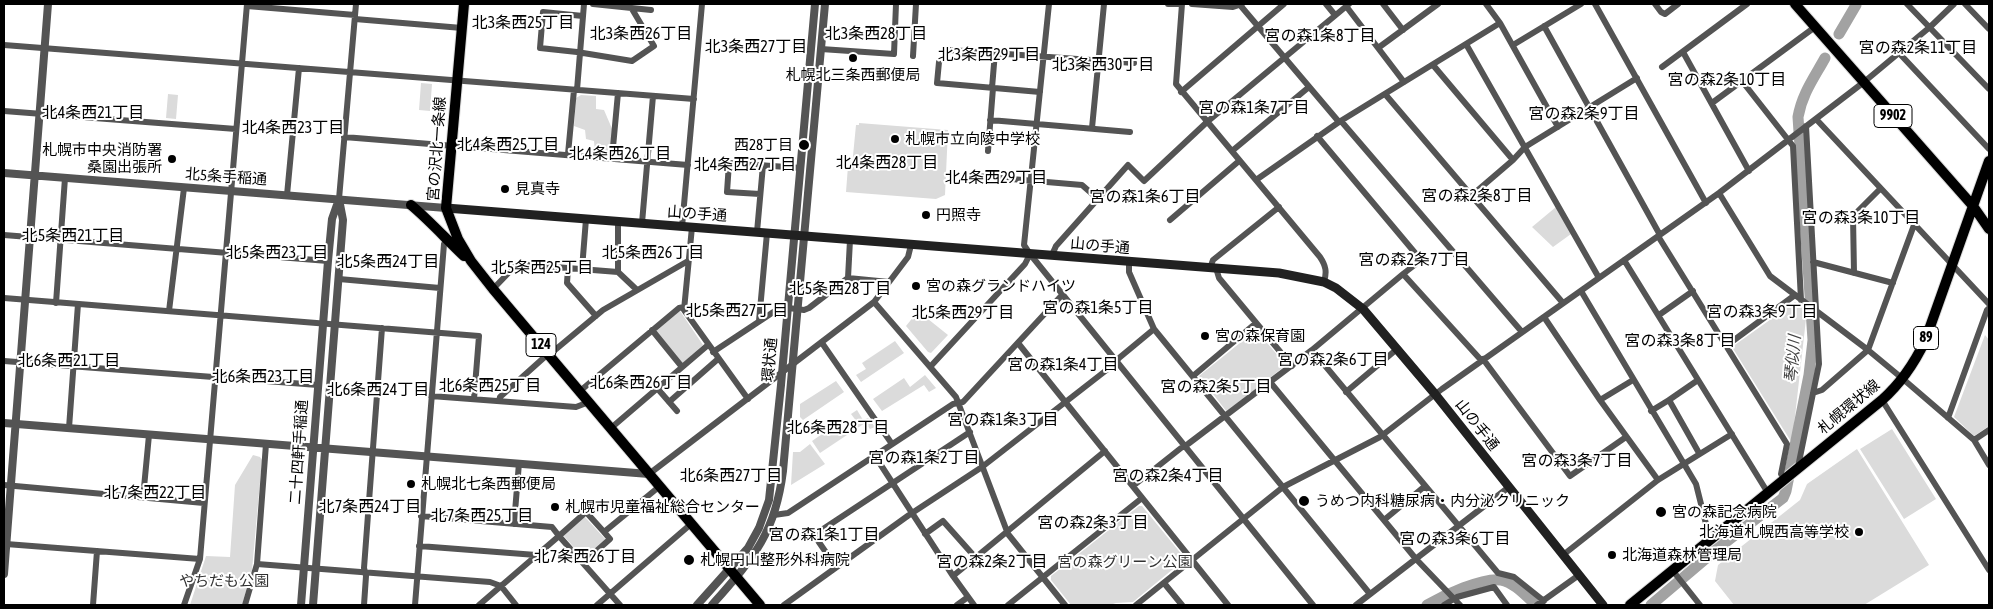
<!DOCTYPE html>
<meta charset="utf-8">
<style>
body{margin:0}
#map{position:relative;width:1993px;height:609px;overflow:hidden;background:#fff;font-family:"Asap Condensed",sans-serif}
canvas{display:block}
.frame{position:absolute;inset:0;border:5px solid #000;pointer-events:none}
</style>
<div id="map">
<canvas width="1993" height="609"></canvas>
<div class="frame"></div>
</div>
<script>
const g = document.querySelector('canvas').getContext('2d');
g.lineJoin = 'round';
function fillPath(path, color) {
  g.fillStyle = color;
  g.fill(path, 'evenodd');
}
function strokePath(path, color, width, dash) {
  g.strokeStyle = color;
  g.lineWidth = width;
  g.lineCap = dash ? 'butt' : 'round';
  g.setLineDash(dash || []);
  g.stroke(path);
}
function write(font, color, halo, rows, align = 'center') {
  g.font = font + ' "Asap Condensed","Noto Sans JP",sans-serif';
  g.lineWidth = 4;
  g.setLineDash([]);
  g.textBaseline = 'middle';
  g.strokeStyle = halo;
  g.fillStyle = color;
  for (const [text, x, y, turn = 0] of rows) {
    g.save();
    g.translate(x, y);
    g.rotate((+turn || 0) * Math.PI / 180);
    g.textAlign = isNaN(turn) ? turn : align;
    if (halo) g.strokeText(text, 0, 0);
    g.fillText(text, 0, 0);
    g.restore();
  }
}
const green = new Path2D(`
 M 421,83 L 432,84 L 430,111 L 419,110 Z
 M 168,94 L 178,95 L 176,119 L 166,118 Z
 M 581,95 L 596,96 L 596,109 L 604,110 L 613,131 L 612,154 L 595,153 L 594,141 L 586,139 L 585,130 L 574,126 L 576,98 Z
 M 859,123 L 948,130 L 945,195 L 936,199 L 846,192 L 848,166 L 852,166 L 856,125 L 859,125 Z
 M 1556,207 L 1571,234 L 1553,247 L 1532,227 Z
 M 1795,302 L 1807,310 L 1792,443 L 1732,347 Z
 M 680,311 L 703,345 L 682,364 L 655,332 Z
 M 918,311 L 948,335 L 931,353 L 928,352 L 906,326 Z
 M 1256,330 L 1286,365 L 1227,412 L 1199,376 Z
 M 1985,335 L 1989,340 L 1989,426 L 1974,436 L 1954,417 Z
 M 895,341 L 904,353 L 861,382 L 856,375 L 866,369 L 862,363 Z
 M 925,375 L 936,388 L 929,392 L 924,385 L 882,411 L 873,399 L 904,378 L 910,387 Z
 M 836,381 L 844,392 L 803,420 L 800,417 L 800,404 Z
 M 857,410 L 863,420 L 868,418 L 875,427 L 870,429 L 865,423 L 820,453 L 812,441 L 838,423 L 843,432 L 857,422 L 851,414 Z
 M 1892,429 L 1936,499 L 1904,519 L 1860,449 Z
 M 810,444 L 825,464 L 791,485 L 793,452 L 800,452 Z
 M 1857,449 L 1929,565 L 1864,605 L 1734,605 L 1715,581 L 1718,565 L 1800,500 L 1807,484 Z
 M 253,455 L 260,457 L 262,460 L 252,570 L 242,605 L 190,605 L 206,556 L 230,557 L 235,485 Z
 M 1139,506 L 1142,506 L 1183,556 L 1184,560 L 1133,602 L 1116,603 L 1110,605 L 1071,605 L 1051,580 L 1051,576 Z
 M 584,516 L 606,540 L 585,560 L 563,535 Z`);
const stream = new Path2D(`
 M 1856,5 L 1856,4`);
const river = new Path2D(`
 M 1839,34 L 1856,5
 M 1427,605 C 1443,596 1483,577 1501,580 C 1514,582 1527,597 1536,605
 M 1651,605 L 1717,549 L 1783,498 L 1786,491 L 1809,375 L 1813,340 L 1798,117 C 1802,94 1814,78 1825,58`);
const minor = new Path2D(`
 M 593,4 L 651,10
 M 1168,4 L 1178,4
 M 1182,4 L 1176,84 L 1320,257 C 1326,266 1327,272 1324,282
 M 1192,4 L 1233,7 L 1242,4
 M 1326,4 L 1335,15
 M 1383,4 L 1403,30
 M 1486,4 L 1500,23 L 1558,127
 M 1595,4 L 1706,203
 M 1655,4 L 1661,12 L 1665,14 L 1678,4
 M 1907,4 L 1989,89
 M 1965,4 L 1989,29
 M 1240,5 L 1339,122
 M 247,6 L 355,15
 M 1346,6 L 1404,82
 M 583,16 L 543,12 L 540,48 L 577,52 L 632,61 L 654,46 L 632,9
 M 355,19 L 462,28
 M 1544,26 L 1660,235
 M 1466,44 L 1599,278
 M 4,45 L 694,99
 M 1513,45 L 1581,4
 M 1378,48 L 1438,4
 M 821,49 L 894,54 L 896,4
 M 1683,52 L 1749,171
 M 1899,53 L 1989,149
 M 913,56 L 916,4
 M 1433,65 L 1513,160
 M 1662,67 L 1747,4
 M 1742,81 L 1793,146 L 1801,300
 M 992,88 L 995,52
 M 577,90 L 584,4
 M 1040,92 L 937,83 L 939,62 L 950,50 L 1134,63
 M 1181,92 L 1284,4
 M 1385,94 L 1563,303
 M 1712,103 L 1815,27
 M 4,111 L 236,129
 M 1816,119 L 1989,304
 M 990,120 L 1130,132
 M 1341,121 L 1522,332
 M 1092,128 L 1104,4
 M 1317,136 L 1421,260 L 1403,274 L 1481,360
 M 344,137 L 688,165
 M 988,151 L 993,88
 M 1232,151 L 1309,87
 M 568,154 L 574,90
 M 612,158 L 618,93
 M 976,176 L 1082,185 L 1098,199
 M 1256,180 L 1339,122 L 1500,23
 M 1719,193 L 1770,276 L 1868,350 L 1903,379 L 1974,440 L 1989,465
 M 760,194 L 727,192 L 729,163 L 801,168
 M 287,195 L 299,68
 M 1471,196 L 1513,160 L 1525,147 L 1637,78
 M 339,199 L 356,4
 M 1170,220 L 1239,161
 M 618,221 L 618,272
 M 642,223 L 653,96
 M 682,227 L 702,4
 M 692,227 L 684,310 L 748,399
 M 757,232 L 763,165
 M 4,235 L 328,261
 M 1658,236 L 1787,444 L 1781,474 L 1785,479
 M 1030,254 L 1313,605
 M 1052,255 L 1056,246 L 1128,165 L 1144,181 L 1207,122 L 1349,4
 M 1624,260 L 1768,493
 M 1129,262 L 1129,272 L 1154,329 L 1370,594
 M 1813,262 L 1893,283
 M 568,268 L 567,283 L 596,316
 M 1210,268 L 1213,260 L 1279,207
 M 1216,268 L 1219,278 L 1292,366
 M 582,269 L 586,219
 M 1854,273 L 1853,216 L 1880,189
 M 848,278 L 889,282
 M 339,279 L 440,288
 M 493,289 L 517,264 L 618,272 L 637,290
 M 1581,291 L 1696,484 L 1710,540
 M 4,298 L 479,336 L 474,399
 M 874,302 L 956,397 L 1008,534 L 1065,605
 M 56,303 L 65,178
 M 169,311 L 184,188
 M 1659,315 L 1693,291
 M 1544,317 L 1600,400 L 1658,480
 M 759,321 L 767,233
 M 652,330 L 682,367
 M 822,343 L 892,444
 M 1018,343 L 1228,605
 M 1726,346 L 1795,295
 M 1312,350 L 1498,573 L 1514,577 L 1544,601
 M 713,352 L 781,307 L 804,310 L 809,308 L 848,278 L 850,240
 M 549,355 L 603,310 L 688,261
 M 1483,359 L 1570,476 L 1626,437
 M 4,361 L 318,385
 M 930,367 L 1025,264 L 1030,254 L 1024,245 L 1049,4
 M 1193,376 L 1256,323
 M 1698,380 L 1669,400 L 1699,453
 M 1270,382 L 1416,559 L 1460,605
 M 657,388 L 677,411
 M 580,391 L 679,308 L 684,307
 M 1346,392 L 1397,349
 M 1813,393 L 1822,390 L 1868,350 L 1914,225
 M 431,396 L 576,407 L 589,402
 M 1600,400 L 1633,380
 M 1882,400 L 1989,570
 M 499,401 L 500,397 L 548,354
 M 669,402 L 718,359
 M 1651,411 L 1669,400
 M 1948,418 L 1987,310 L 1989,308
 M 69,428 L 78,304
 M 611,428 L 708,345
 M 1974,440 L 1989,430
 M 875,456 L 953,576 L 974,605
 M 1798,467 L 1819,364 L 1806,126
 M 649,474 L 874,302 L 908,257 L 911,245
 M 4,485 L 204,503
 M 1133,486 L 1181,448 L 1188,444 L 1312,350 L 1403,274
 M 143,498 L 149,435
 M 774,515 L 788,513 L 953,404 L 963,402 L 1062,295
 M 421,516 L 552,527 L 559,536 L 479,605
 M 1384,520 L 1425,486
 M 514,524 L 519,463
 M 604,532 L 586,512 L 559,536 L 620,605
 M 925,534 L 943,521 L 975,557
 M 6,544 L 200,559
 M 419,546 L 536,555
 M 1563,555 L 1658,480 L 1732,434
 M 583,563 L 610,539 L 604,532 L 660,486
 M 257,564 L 490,582 L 501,586 L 516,605
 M 836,567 L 814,535 L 970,432
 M 1673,571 L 1700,605
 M 953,576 L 1105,451
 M 1164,583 L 1182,605
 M 93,605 L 97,551
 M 184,605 L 200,559 L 247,4
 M 245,605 L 257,564 L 266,444
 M 364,605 L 366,576 L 364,568 L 382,328
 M 415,605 L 444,244 L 446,240
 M 597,605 L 691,524
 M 784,605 L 909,515 L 982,467 L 1113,365 L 1119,358 L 1154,329
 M 957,605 L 968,597
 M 1008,605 L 1142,498
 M 1136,605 L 1283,487 L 1380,437 L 1442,389 L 1719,193 L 1864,82 L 1930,27 L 1954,4
 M 1356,605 L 1509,487
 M 1444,605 L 1457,597 L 1494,587 L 1507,605
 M 1537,605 L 1579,575`);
const tertiary = new Path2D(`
 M 4,173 L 446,208
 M 4,423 L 649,474
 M 4,574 L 48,4
 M 301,605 L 328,261 L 332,219 L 339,199
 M 313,605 L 343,220 L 339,199
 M 697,605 L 748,548 L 759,528 L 769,500 L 781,385 L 815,4
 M 712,605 C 753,558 775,535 783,471 L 825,4`);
const secondary = new Path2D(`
 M 446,208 L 1279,273 L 1324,282 L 1336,288 L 1363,309 L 1435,394 L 1603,605`);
const primary = new Path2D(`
 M 464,4 L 446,208 L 458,239 L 471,261 L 493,289 L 760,605
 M 1795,4 L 1973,206 L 1989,229
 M 411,205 C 430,221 446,239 464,256
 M 1630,605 L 1882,400 C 1901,383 1914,364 1925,341 L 1989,161`);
const markers = [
 [853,58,5,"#000"],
 [895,139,5,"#000"],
 [804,145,6,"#000"],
 [172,159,5,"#000"],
 [505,189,5,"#000"],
 [926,215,5,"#000"],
 [916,286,5,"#000"],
 [1205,336,5,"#000"],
 [411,484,5,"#000"],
 [1304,501,6,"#000"],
 [555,507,5,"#000"],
 [1661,512,6,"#000"],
 [1859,532,5,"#000"],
 [1612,555,5,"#000"],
 [689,560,6,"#000"]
];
const shields = [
 [1893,116,38],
 [1926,338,25],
 [541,345,30]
];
const shieldNames = [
 ["9902",1893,116],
 ["89",1926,338],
 ["124",541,345]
];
const poiNames = [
 ["札幌北三条西郵便局",853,75,"center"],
 ["札幌市立向陵中学校",905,139],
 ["西28丁目",793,145,"right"],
 ["札幌市中央消防署",162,150,"right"],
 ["桑園出張所",162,167,"right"],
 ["見真寺",515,189],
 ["円照寺",936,215],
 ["宮の森グランドハイツ",926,286],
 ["宮の森保育園",1215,336],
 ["札幌北七条西郵便局",421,484],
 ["うめつ内科糖尿病・内分泌クリニック",1315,501],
 ["札幌市児童福祉総合センター",565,507],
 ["宮の森記念病院",1672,512],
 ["北海道札幌西高等学校",1849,532,"right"],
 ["北海道森林管理局",1622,555],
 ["札幌円山整形外科病院",700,560]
];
const streetNames = [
 ["宮の沢北一条線",437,149,-86],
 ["北5条手稲通",226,177,4],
 ["山の手通",697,214,4],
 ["山の手通",1100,246,5],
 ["環状通",770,360,-85],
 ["札幌環状線",1849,407,-40],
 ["山の手通",1477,425,52],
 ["二十四軒手稲通",299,452,-86]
];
const parkNames = [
 ["宮の森グリーン公園",1125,562],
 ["やちだも公園",224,581]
];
const neighbourhoodNames = [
 ["北3条西25丁目",523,23],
 ["北3条西26丁目",641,34],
 ["北3条西28丁目",876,34],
 ["宮の森1条8丁目",1320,36],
 ["北3条西27丁目",756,47],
 ["宮の森2条11丁目",1918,48],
 ["北3条西29丁目",989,55],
 ["北3条西30丁目",1103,65],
 ["宮の森2条10丁目",1727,80],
 ["宮の森1条7丁目",1254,108],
 ["北4条西21丁目",93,113],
 ["宮の森2条9丁目",1584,114],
 ["北4条西23丁目",293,128],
 ["北4条西25丁目",508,145],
 ["北4条西26丁目",620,154],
 ["北4条西28丁目",887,163],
 ["北4条西27丁目",745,165],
 ["北4条西29丁目",996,178],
 ["宮の森2条8丁目",1477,196],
 ["宮の森1条6丁目",1145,197],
 ["宮の森3条10丁目",1861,218],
 ["北5条西21丁目",73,236],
 ["北5条西23丁目",277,253],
 ["北5条西26丁目",653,253],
 ["宮の森2条7丁目",1414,260],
 ["北5条西24丁目",388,262],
 ["北5条西25丁目",542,268],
 ["北5条西28丁目",840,289],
 ["宮の森1条5丁目",1098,308],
 ["北5条西27丁目",737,311],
 ["宮の森3条9丁目",1762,312],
 ["北5条西29丁目",963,313],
 ["宮の森3条8丁目",1680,341],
 ["宮の森2条6丁目",1333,360],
 ["北6条西21丁目",69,361],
 ["宮の森1条4丁目",1063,365],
 ["北6条西23丁目",263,377],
 ["北6条西26丁目",641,383],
 ["北6条西25丁目",490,386],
 ["宮の森2条5丁目",1216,387],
 ["北6条西24丁目",378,390],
 ["宮の森1条3丁目",1003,420],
 ["北6条西28丁目",838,428],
 ["宮の森1条2丁目",924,458],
 ["宮の森3条7丁目",1577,461],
 ["北6条西27丁目",731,476],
 ["宮の森2条4丁目",1168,476],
 ["北7条西22丁目",155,493],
 ["北7条西24丁目",370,507],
 ["北7条西25丁目",482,516],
 ["宮の森2条3丁目",1093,523],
 ["宮の森1条1丁目",824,535],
 ["宮の森3条6丁目",1455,539],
 ["北7条西26丁目",585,557],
 ["宮の森2条2丁目",992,562]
];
const waterNames = [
 ["琴似川",1793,359,-85]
];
fillPath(green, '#dbdbdb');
strokePath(stream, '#a2a2a2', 2);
strokePath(river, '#a2a2a2', 11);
strokePath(primary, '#dbdbdb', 12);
strokePath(minor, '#545454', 6);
strokePath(tertiary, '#545454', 8);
strokePath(secondary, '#212121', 9);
strokePath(primary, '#000', 10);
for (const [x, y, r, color] of markers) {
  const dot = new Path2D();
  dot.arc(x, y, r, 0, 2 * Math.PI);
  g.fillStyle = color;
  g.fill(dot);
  strokePath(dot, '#fff', 2);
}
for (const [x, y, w] of shields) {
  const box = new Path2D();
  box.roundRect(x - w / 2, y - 11.5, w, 23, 4);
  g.fillStyle = '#fff';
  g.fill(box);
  strokePath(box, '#000', 1);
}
write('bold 14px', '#000', null, shieldNames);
write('15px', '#000', '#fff', poiNames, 'left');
write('15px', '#000', '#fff', streetNames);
write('15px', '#323232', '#fff', parkNames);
write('16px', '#000', '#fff', neighbourhoodNames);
write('italic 16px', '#434343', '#fff', waterNames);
</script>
